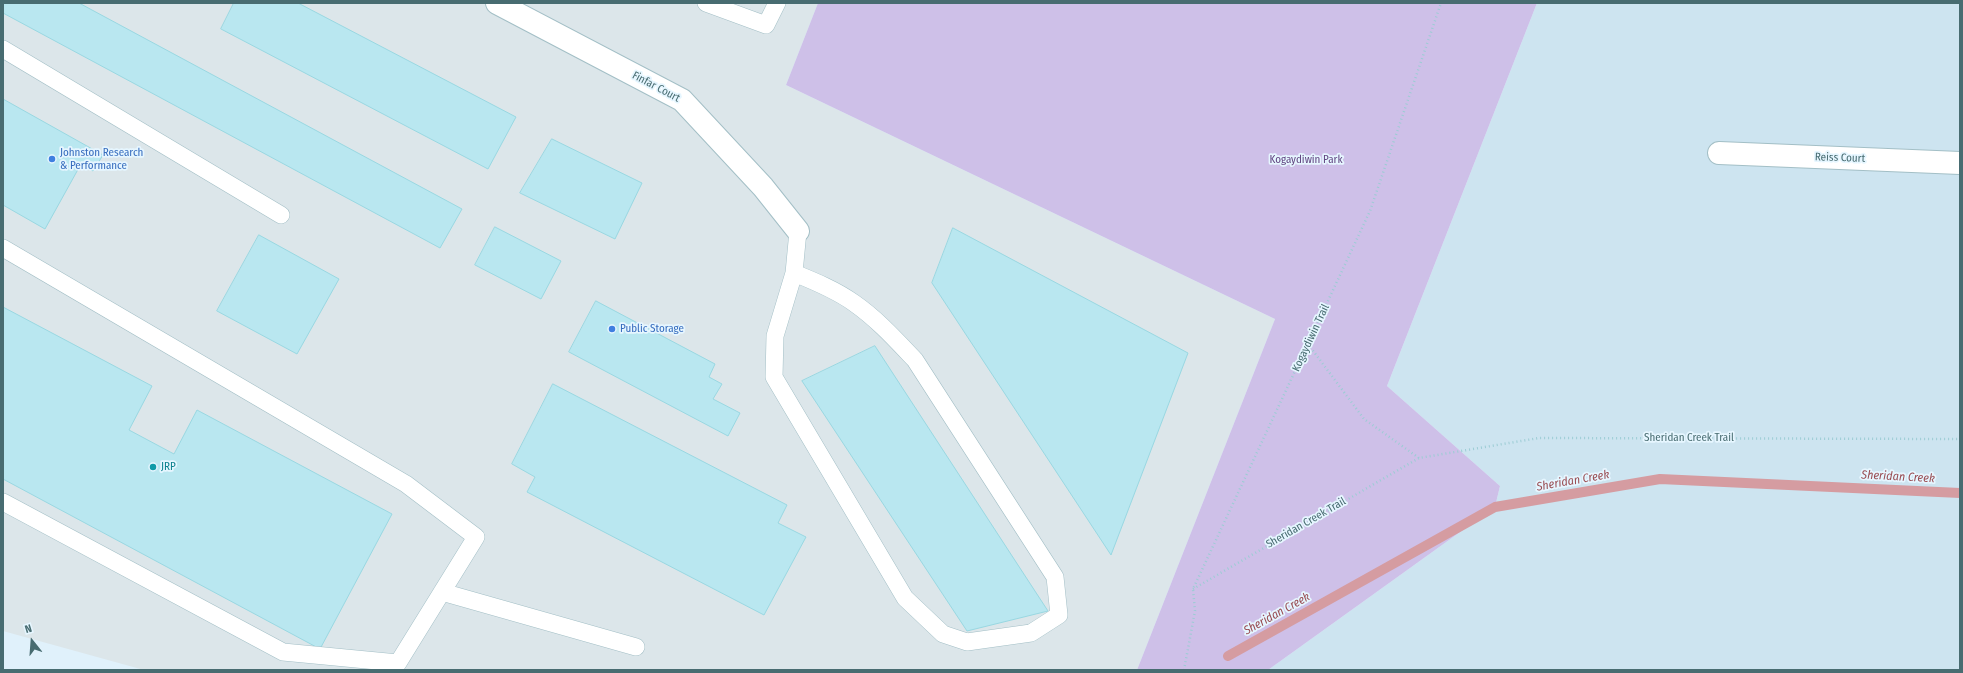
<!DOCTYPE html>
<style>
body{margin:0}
#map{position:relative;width:1963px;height:673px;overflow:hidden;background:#e0f1fb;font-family:"Fira Sans Condensed",sans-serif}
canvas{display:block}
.frame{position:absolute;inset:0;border:4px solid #486c71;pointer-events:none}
.north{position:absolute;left:12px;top:621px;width:40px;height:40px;-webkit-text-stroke:3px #e6f6ff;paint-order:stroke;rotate:343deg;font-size:11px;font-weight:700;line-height:16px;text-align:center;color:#486c71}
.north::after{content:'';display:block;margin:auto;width:14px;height:18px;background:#486c71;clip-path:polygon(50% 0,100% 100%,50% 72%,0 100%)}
</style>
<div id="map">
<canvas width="1963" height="673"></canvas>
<div class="frame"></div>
<div class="north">N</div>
</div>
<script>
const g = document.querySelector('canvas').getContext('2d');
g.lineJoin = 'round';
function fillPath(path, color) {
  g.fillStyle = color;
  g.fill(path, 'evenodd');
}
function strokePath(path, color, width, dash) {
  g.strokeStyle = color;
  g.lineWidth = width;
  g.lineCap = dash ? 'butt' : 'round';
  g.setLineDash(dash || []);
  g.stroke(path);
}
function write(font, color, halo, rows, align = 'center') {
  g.font = font + ' "Fira Sans Condensed",sans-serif';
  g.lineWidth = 3.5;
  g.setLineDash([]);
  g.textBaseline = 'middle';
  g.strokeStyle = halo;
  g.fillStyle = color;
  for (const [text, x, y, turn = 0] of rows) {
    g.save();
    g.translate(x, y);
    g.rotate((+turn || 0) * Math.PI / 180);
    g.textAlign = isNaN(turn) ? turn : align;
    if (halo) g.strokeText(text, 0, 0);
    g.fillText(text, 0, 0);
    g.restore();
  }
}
const residential = new Path2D(`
 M 1537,3 L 1960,3 L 1960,670 L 1268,670 L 1495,507 L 1500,486 L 1387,386 Z`);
const industrial = new Path2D(`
 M 3,3 L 818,3 L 786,85 L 1275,319 L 1137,670 L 144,670 L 3,631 Z`);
const green = new Path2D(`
 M 818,3 L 1537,3 L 1387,386 L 1500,486 L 1495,507 L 1268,670 L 1137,670 L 1275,319 L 786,85 Z`);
const stream = new Path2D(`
 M 1228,656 L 1495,507 L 1660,479 L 1960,493`);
const building = new Path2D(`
 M 3,3 L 79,3 L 462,209 L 440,248 L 3,13 Z
 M 234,3 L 298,3 L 516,117 L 488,169 L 221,29 Z
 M 3,99 L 103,155 L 93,171 L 81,164 L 45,229 L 3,205 Z
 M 552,139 L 642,183 L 615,239 L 520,193 Z
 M 495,227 L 561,261 L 541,299 L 475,265 Z
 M 953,228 L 1188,353 L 1111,555 L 932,283 Z
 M 259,235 L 339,279 L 297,354 L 217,311 Z
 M 596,301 L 715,364 L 709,377 L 722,384 L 713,399 L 740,413 L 728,436 L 569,352 Z
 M 3,307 L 152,386 L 129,430 L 174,454 L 197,410 L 392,514 L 320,649 L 3,479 Z
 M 875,346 L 1048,611 L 967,631 L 802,381 Z
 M 553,384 L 787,505 L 778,523 L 806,537 L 764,615 L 527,492 L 535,477 L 512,464 Z`);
const path = new Path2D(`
 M 1308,344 L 1364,419 L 1419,458
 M 1193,589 L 1419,458 L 1539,438 L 1960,439
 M 1184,670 L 1195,611 L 1193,589 L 1370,211 L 1441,3`);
const lane = new Path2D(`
 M 706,3 L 766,25 L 777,3
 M 3,49 L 281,215
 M 3,248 L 406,484 L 476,537 L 398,663 L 283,652 L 3,502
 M 794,273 C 814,281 836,290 854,303 C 877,319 896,340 915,360 L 1055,577 L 1059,615 L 1031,633 L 967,642 L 943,634 L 905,598 L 774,377 L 775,336 L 794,273 L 798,231
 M 442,592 L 636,647`);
const street = new Path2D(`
 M 497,3 L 682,100 L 763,187 L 798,231
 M 1719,153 L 1960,163`);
const markers = [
 [52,159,4,"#3f7fe0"],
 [612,329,4,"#3f7fe0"],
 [153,467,4,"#0f9aa8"]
];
const streetNames = [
 ["Finfar Court",656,87,28],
 ["Reiss Court",1840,158,2],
 ["Kogaydiwin Trail",1311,338,-65],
 ["Sheridan Creek Trail",1689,438],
 ["Sheridan Creek Trail",1306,523,-30]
];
const shopNames = [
 ["Johnston Research",60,153],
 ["& Performance",60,166],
 ["Public Storage",620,329]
];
const parkNames = [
 ["Kogaydiwin Park",1306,160]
];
const cultureNames = [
 ["JRP",161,467]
];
const waterNames = [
 ["Sheridan Creek",1898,477,3],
 ["Sheridan Creek",1573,481,-10],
 ["Sheridan Creek",1277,614,-29]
];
fillPath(residential, '#cde4f0');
fillPath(industrial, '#dce6ea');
fillPath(green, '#cec0e8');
strokePath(stream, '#d59ca1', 10);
fillPath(building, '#b9e7f0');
strokePath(building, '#99d8e2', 1);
strokePath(lane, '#a3bfc6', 18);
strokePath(street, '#a3bfc6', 24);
strokePath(path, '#9cccd4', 2.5, [1, 3]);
strokePath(lane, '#fff', 17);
strokePath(street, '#fff', 22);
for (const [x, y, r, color] of markers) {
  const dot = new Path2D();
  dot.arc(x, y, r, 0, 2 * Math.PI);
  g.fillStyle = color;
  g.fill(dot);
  strokePath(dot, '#e6f6ff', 1.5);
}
write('11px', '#486c71', '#e6f6ff', streetNames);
write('11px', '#366cbe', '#e6f6ff', shopNames, 'left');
write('11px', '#624682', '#e6f6ff', parkNames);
write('11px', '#0d838f', '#e6f6ff', cultureNames, 'left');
write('italic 12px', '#994c52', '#e6f6ff', waterNames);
</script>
